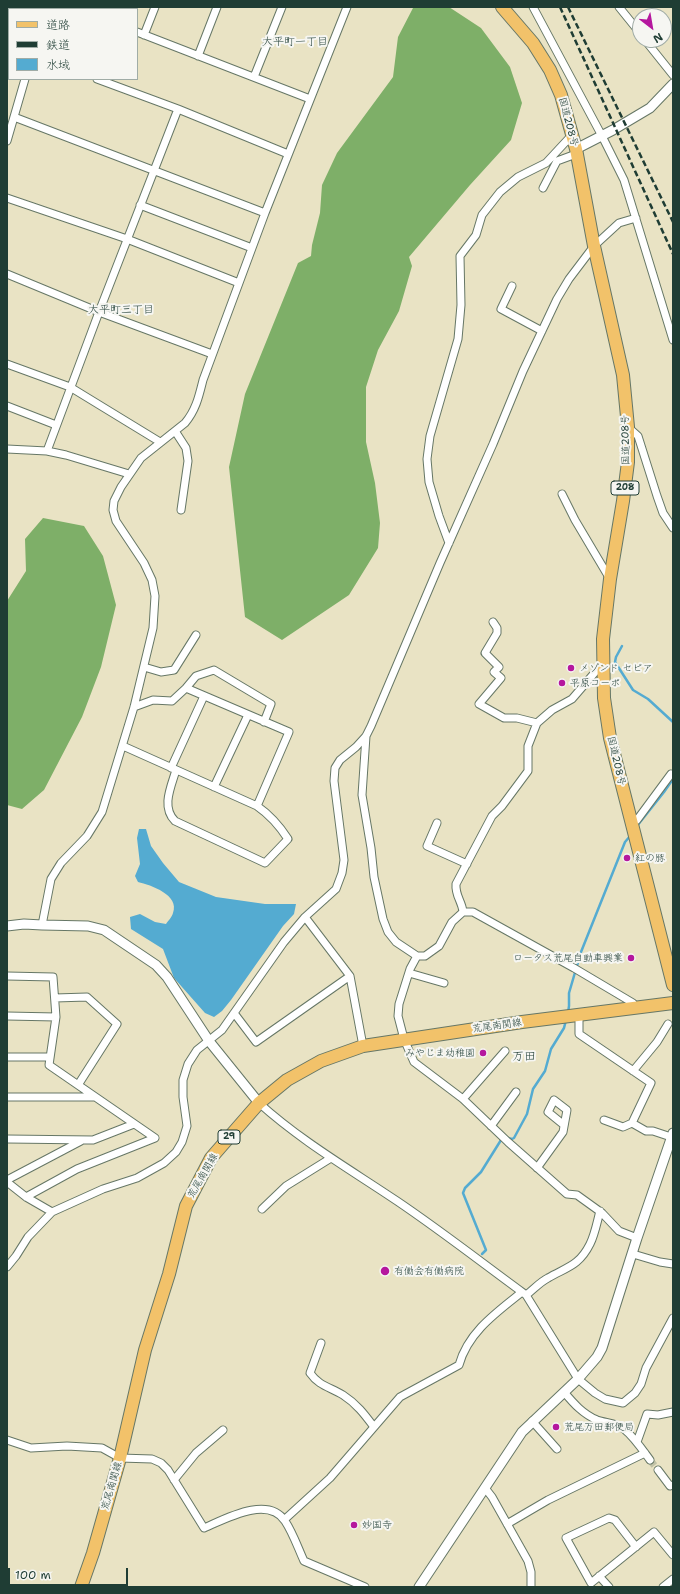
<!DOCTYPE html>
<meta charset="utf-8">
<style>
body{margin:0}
#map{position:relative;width:680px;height:1594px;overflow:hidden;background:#e9e3c4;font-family:"Shantell Sans","Klee One",sans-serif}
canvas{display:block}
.frame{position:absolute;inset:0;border:8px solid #1f3d34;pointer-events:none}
.legend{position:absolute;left:8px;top:8px;width:130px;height:72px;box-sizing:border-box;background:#f6f6f2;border:1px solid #a0aca6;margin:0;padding:5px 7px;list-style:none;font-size:12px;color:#1f3d34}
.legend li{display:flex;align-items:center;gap:8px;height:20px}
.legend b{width:20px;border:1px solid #a0aca6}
.north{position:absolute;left:632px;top:8px;width:40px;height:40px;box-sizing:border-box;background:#f6f6f2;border:1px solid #a0aca6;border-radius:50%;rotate:149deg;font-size:11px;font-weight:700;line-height:16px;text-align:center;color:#1f3d34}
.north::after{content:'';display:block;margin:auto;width:14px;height:18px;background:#b5179e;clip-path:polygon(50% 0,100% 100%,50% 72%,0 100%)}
.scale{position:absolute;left:8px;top:1568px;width:120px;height:18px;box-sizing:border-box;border:2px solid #1f3d34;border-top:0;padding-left:5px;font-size:12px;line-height:14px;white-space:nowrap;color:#1f3d34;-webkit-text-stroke:3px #f6f6f2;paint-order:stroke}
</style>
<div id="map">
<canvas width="680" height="1594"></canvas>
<div class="frame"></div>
<ul class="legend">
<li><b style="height:5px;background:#f2c26a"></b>道路</li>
<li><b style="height:5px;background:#1f3d34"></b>鉄道</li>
<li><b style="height:11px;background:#54abd1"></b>水域</li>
</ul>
<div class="north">N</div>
<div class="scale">100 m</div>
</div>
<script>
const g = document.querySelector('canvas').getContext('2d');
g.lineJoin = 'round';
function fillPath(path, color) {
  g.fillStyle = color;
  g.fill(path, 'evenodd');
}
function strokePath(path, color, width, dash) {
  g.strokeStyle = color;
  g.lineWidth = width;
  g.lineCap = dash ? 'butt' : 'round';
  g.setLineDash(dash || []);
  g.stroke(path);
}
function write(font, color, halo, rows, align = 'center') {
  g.font = font + ' "Shantell Sans","Klee One",sans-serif';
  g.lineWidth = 4;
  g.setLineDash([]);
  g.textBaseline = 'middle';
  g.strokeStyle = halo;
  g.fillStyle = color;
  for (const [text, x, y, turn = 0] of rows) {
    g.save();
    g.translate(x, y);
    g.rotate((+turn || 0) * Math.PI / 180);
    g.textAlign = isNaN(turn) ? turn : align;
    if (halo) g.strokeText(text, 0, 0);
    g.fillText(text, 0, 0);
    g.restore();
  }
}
const forest = new Path2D(`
 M 416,7 L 449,7 L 481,28 L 510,67 L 522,103 L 511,140 L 470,185 L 409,257 L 412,266 L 399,311 L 378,350 L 366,387 L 366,442 L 375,483 L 380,523 L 378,548 L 349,595 L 282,640 L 245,617 L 229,467 L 245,394 L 298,263 L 311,256 L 312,245 L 320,213 L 322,185 L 337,153 L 393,77 L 398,37 L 413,8 Z
 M 43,518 L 84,526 L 103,556 L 116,605 L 101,667 L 82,717 L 44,790 L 22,809 L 7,805 L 7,601 L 26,571 L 25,539 Z`);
const water = new Path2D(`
 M 139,829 L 146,829 L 151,846 L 163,863 L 179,882 L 216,897 L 265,904 L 296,904 L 294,914 L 283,926 L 231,1000 L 222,1011 L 214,1017 L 205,1013 L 174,978 L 163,949 L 131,929 L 130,917 L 140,914 L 155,922 L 166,924 C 168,921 172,917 173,913 C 180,895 151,885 138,882 L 135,876 L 140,864 L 137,838 Z`);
const stream = new Path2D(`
 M 622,646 L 616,657 L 615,662 L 633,690 L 648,699 L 673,722
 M 637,826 L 664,792 L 673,779
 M 568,1013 L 569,1006 L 569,993 L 581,952 L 625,842 L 631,835
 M 508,1138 L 512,1139 L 514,1138 L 527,1114 L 533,1089 L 545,1071 L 551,1049 L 564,1028 L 566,1020
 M 482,1254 L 486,1250 L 463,1193 L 465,1188 L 481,1172 L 501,1140 L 503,1139`);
const minorTunnel = new Path2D(`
 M 650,1460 L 658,1470`);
const minor = new Path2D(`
 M 533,7 L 602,136 L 624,180 L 673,340
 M 619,7 L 640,33
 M 44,9 L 44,7
 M 99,9 L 99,7
 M 137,32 L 310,99
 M 144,35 L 155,7
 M 645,40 L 673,75
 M 198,56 L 217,7
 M 254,77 L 282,7
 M 97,79 L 178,109 L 288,154
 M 14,117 L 265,213
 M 7,141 L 25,79
 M 543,188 L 557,161 L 576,154
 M 7,198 L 127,239 L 239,283
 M 140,205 L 252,248
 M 7,274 L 99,312 L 212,354
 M 512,286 L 501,309 L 542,331
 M 7,364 L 70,387 L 160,442
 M 7,406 L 56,425
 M 628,427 L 638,436 L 657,496 L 663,513 L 673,528
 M 175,431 L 186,448 L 188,461 L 181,510
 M 7,449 L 47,451 L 66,455 L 129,474
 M 47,451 L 99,312 L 178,109
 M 562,494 L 575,520 L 610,579
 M 449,543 L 439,516 L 429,482 L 427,459 L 430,436 L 458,339 L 461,305 L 460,256 L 476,235 L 482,215 L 500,192 L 518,177 L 546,163 L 572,135
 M 493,622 L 497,628 L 497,633 L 485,653 L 499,667 L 494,672 L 501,678 L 479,704 L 504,718 L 517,718 L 537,723
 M 144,667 L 161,672 L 174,670 L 196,635
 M 603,670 L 597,670 L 572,699 L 552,710 L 537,723 L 528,746 L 528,771 L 502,806 L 492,816 L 456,884 C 455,896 462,901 463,912 L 473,912 L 574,968 L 633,1003 L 633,1008
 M 186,688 L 289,732 L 257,806
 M 134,707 L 153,700 L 172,701 L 186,688 L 196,676 L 214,670 L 271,704 L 264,722
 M 366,736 L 362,795 L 371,848 L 374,877 L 383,919 L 388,932 L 396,942 L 417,956 L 425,956 L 439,946 L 452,922 L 463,912
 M 123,746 L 257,806 C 270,815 279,825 288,839 L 265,863 L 175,821 C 161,807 171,787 176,770
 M 171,768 L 204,696
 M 214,787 L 248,715
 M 437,823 L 427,846 L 467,864
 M 631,824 L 637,820 L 671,774
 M 305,917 L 350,976 L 363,1046
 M 42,925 L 51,879 L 61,863 L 87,836 L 102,812 L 134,707 L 153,628 L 155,596 L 152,580 L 144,563 L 116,521 L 113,510 L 114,501 L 121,487 L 141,458 L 185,423 C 196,410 199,396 203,380 L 265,213 L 347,7
 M 417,956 L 410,969 L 399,1004 L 398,1016 L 404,1039 L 414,1062 L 463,1099 L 508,1142 L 567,1194 L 577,1195 L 602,1213 L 619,1231 L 637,1238
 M 409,973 L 444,983
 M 7,976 L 53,977 L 56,1017 L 49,1065 L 155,1138 L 77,1169 L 26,1197
 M 55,998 L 87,997 L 117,1024 L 78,1085
 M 234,1013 L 256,1042 L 350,976
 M 579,1015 L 579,1034 L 651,1083 L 632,1123
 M 7,1016 L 56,1017
 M 7,1057 L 50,1057
 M 633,1071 L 657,1042 L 668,1024
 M 7,1097 L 95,1097
 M 463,1099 L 505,1051
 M 259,1103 C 301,1141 351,1170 397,1201 C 440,1230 481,1262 522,1292 L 526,1295 L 578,1379 L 595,1393 L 605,1399 L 623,1403 L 635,1393 L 641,1384 L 646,1368 L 673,1318
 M 604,1120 L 623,1127 L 632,1123 L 646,1131 L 653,1131 L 671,1137
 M 491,1126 L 516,1092
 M 7,1139 L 93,1140 L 134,1124
 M 537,1168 L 563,1132 L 567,1110 L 554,1100 L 548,1112 L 564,1125
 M 7,1180 L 81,1141
 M 7,1182 L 26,1197 L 52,1212
 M 262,1209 L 286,1186 L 331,1158
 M 633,1254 L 660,1262 L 673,1264
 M 7,1267 L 16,1256 L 28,1237 L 52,1212 L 103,1189 L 137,1178 L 164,1163 L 176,1152 L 182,1142 L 187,1126 L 183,1097 L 183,1080 L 188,1064 L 197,1050 L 222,1030 L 284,942 L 305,917 L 336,889 L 342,873 L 344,860 L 334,781 L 335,768 L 340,760 L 356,747 L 366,736 L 371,726 L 440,563 L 493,444 L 523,371 L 557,299 L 569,279 L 594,246 L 619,223 L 636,218
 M 526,1295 C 533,1290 540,1282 548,1278 C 567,1267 579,1266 590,1244 C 595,1234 597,1222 600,1211
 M 321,1343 L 310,1373 C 319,1386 330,1387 343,1395 C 357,1404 365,1415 374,1427
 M 564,1392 C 574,1404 583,1414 597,1420 C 605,1423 617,1423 624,1429 C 634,1437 642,1449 650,1460
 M 532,1421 L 557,1449
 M 7,1440 L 31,1448 L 67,1446 L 102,1448 L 120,1458 L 152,1459 L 161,1463 L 168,1470 L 204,1528 C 225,1519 268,1495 285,1521 C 293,1533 298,1548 304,1561 L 365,1587
 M 637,1442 L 647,1414 L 658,1415 L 673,1412
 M 658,1470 L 670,1486 L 673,1485
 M 174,1480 L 196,1453 L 223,1430
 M 485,1488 L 492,1497 L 528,1561 L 531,1572 L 531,1587
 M 284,1520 L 330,1478 L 400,1397 L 459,1365 C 468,1332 497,1312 522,1292
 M 507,1524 L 548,1500 L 645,1453
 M 636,1547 L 615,1520 L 609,1518 L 566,1538 L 591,1583 L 654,1532 L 673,1555
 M 599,1576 L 609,1587
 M 663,1587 L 673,1579`);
const tertiary = new Path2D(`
 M 576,149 L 613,130 L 650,108 L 673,84
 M 7,926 L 24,924 L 42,925 L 88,926 L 104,930 L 156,965 L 167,977 L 209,1041 L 259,1103
 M 419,1587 L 522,1432 L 578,1379 L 597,1357 L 602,1348 L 637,1238 L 673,1133`);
const primary = new Path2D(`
 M 81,1587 L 93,1553 L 120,1458 L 145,1350 L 169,1274 L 186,1206 L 211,1158 L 259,1103 L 287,1080 L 321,1061 L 363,1046 L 522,1022 L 673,1003`);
const trunk = new Path2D(`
 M 502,7 L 533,43 L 550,70 L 561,95 L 576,149 L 594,246 L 623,375 L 628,427 L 628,462 L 623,501 L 610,579 L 603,639 L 604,698 L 610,738 L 673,985`);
const rail = new Path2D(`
 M 560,7 L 673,254
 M 568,7 L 673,222`);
const markers = [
 [571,668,4,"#b5179e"],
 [562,683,4,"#b5179e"],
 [627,858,4,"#b5179e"],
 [631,958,4,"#b5179e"],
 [483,1053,4,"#b5179e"],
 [385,1271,5,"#b5179e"],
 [556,1427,4,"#b5179e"],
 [354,1525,4,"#b5179e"]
];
const shields = [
 [625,488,28],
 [229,1137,22]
];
const shieldNames = [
 ["208",625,488],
 ["29",229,1137]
];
const streetNames = [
 ["国道208号",568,122,75],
 ["国道208号",626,440,-91],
 ["国道208号",616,761,77],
 ["荒尾南関線",497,1026,-8],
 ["荒尾南関線",203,1176,-60],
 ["荒尾南関線",112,1486,-74]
];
const poiNames = [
 ["メゾンド セピア",579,668],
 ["平原コーポ",570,683],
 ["紅の豚",635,858],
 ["ロータス荒尾自動車興業",623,958,"right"],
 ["みやじま幼稚園",475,1053,"right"],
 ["有働会有働病院",394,1271],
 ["荒尾万田郵便局",564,1427],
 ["妙国寺",362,1525]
];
const neighbourhoodNames = [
 ["大平町一丁目",295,42],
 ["大平町三丁目",121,310]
];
const quarterNames = [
 ["万田",524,1057]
];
fillPath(forest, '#7eaf68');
fillPath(water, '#54abd1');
strokePath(stream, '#54abd1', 2.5);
strokePath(minorTunnel, '#c1c2a7', 7, [7, 3.5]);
strokePath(minor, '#676', 9);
strokePath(tertiary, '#676', 11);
strokePath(primary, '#676', 14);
strokePath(trunk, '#676', 14);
strokePath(minor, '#fff', 7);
strokePath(tertiary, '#fff', 9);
strokePath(primary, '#f2c26a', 12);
strokePath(trunk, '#f2c26a', 12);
strokePath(rail, '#1f3d34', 2.5, [6, 3]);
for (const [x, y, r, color] of markers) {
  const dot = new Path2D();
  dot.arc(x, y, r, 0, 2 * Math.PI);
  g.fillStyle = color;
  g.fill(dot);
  strokePath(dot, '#f6f6f2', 1.5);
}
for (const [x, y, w] of shields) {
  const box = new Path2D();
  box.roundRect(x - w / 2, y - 7, w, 14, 3);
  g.fillStyle = '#f6f6f2';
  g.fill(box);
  strokePath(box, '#1f3d34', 1);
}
write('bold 9px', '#1f3d34', null, shieldNames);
write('10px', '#1f3d34', '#f6f6f2', streetNames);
write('10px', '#1f3d34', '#f6f6f2', poiNames, 'left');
write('11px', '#1f3d34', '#f6f6f2', neighbourhoodNames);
write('12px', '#1f3d34', '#f6f6f2', quarterNames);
</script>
